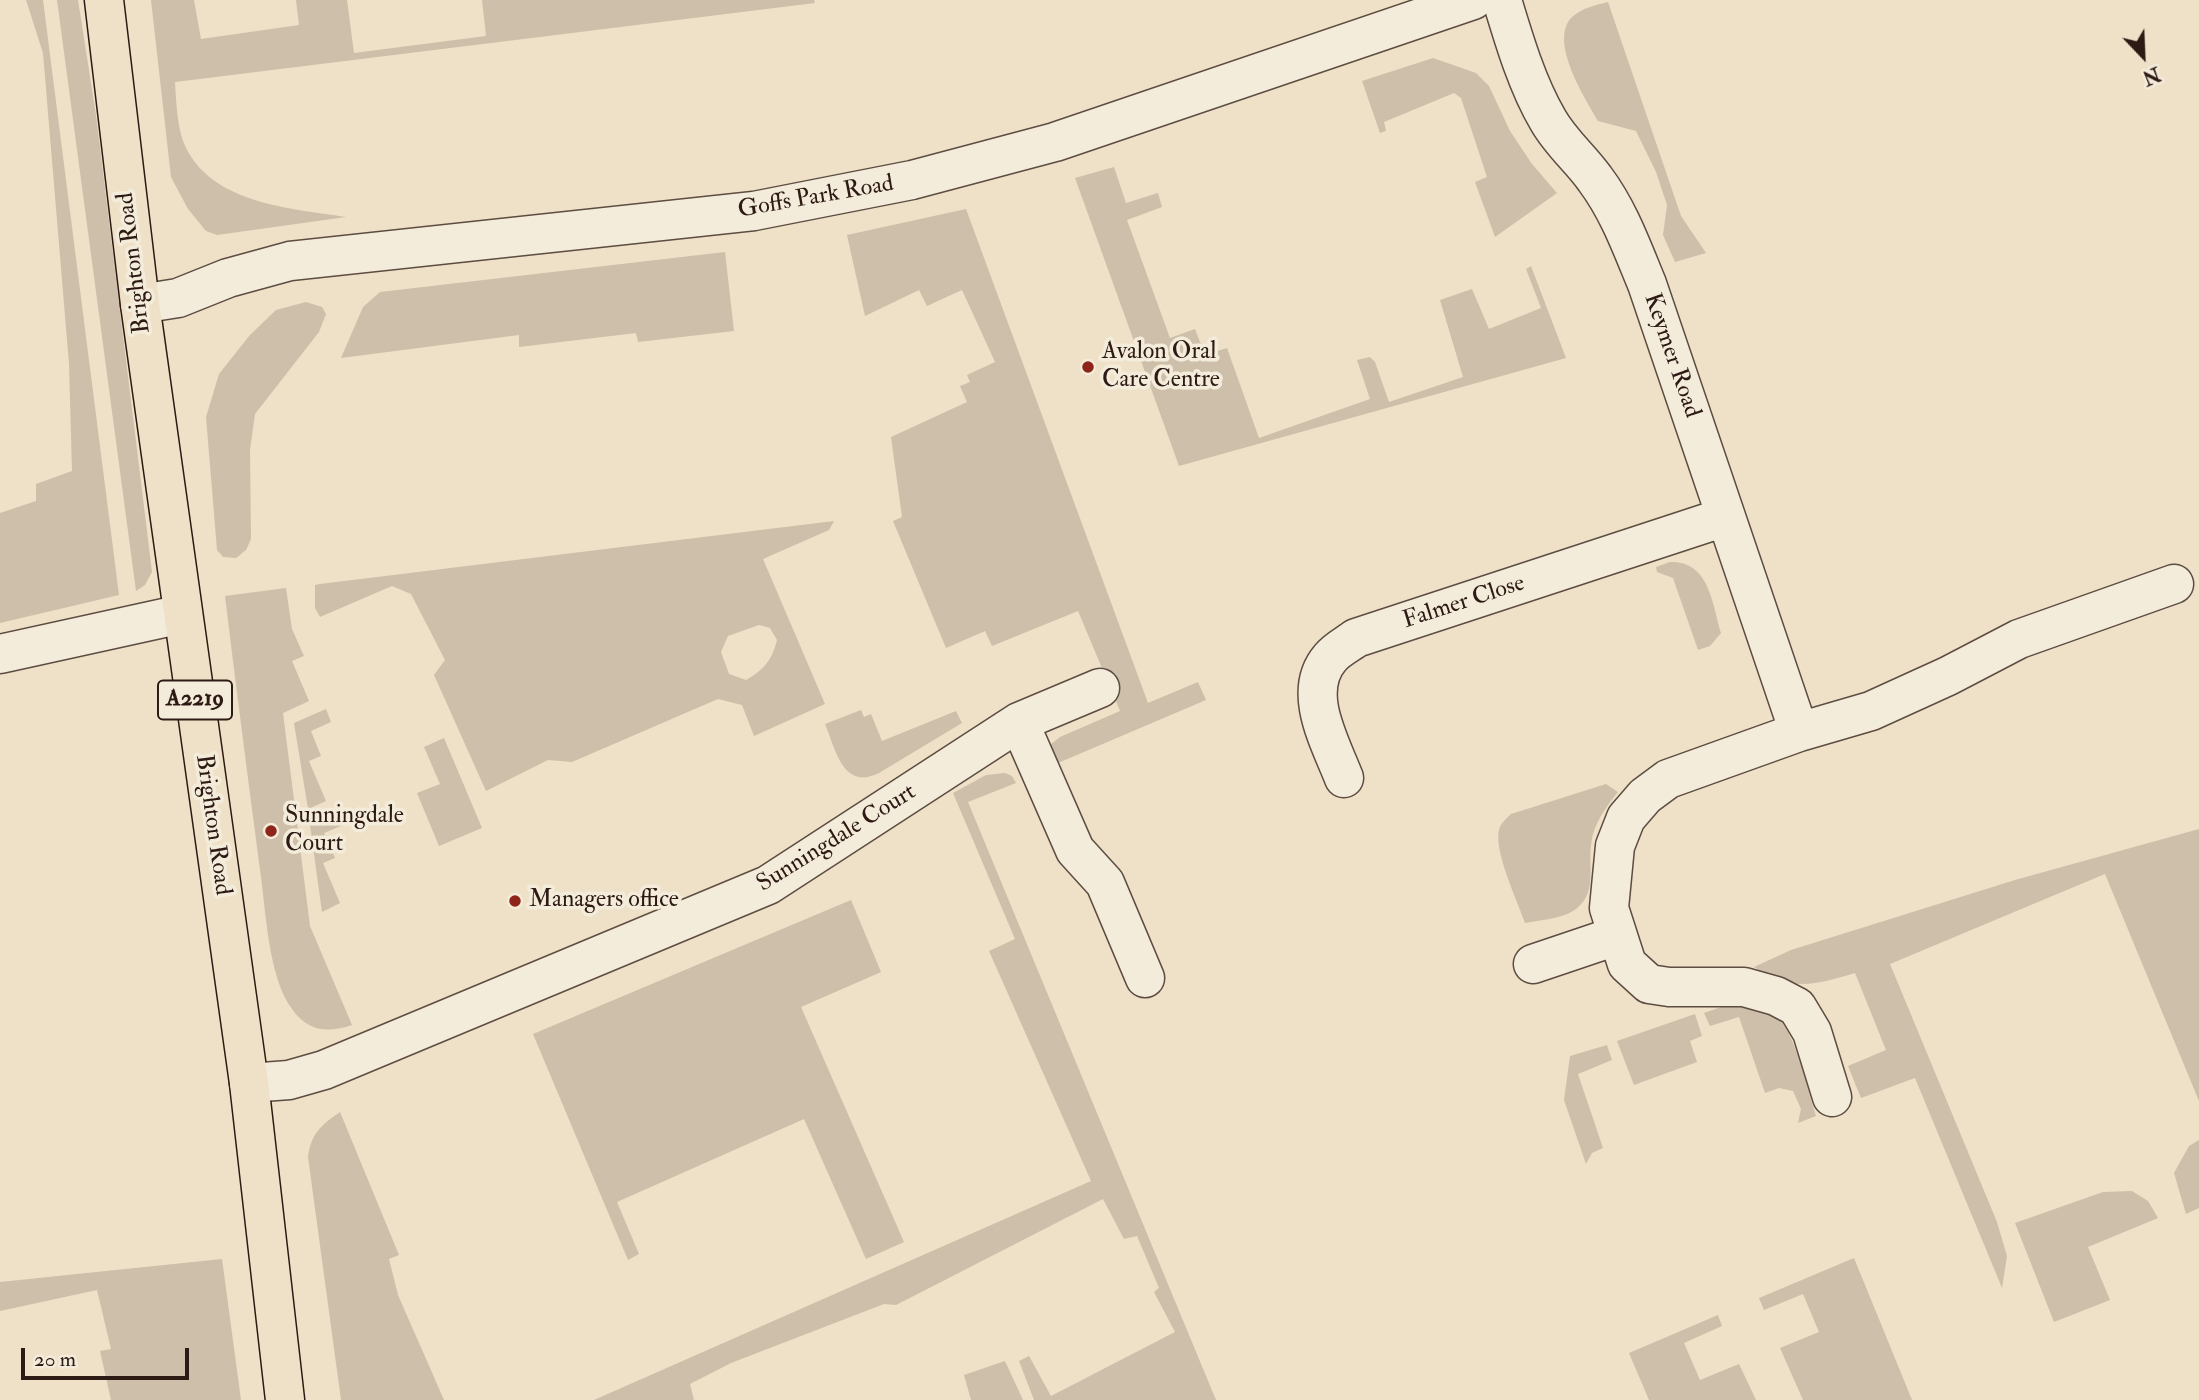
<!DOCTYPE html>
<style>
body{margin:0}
#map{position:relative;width:2199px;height:1400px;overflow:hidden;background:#eee1c7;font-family:"IM FELL Double Pica",serif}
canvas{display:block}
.north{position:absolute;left:2108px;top:21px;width:70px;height:70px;-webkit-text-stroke:5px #f4ecdb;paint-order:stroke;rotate:157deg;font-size:19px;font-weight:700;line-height:28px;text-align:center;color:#2d1a14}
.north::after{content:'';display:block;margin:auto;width:24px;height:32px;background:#2d1a14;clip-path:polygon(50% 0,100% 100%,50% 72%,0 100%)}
.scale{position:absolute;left:21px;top:1348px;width:168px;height:32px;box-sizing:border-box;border:4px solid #2d1a14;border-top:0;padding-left:9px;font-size:21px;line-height:24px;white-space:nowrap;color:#2d1a14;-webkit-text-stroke:5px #f4ecdb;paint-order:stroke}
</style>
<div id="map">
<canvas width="2199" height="1400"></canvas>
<div class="north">N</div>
<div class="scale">20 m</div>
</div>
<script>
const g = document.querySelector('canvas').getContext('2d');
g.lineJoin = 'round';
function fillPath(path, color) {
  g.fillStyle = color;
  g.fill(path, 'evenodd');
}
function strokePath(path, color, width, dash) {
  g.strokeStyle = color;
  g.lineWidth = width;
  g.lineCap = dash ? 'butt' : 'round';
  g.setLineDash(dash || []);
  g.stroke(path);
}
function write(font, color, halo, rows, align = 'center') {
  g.font = font + ' "IM FELL Double Pica",serif';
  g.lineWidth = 7;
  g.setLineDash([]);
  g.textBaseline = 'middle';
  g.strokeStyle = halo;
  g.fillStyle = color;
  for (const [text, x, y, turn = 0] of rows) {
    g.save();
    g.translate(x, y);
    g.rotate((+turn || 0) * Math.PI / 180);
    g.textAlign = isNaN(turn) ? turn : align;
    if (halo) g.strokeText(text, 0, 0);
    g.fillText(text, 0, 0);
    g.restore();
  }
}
const green = new Path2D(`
 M 26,0 L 43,0 L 119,595 L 0,623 L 0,513 L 36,501 L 36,484 L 72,471 L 69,364 L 43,53 Z
 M 57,0 L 78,0 L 96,115 L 152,572 L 145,585 L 136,591 Z
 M 151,0 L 194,0 L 201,39 L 299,25 L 296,0 L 347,0 L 354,53 L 486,36 L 482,0 L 814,0 L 815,3 L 175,82 C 176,99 177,124 183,141 C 208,204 289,208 346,217 L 217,235 L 206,231 L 188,209 L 171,177 Z
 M 1608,2 L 1681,216 L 1706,253 L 1675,262 L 1663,235 L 1667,205 L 1656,172 L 1636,131 L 1598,121 C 1585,98 1548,41 1572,17 C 1582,8 1596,5 1608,2 Z
 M 1433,58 L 1476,73 L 1489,86 L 1510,131 L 1532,164 L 1557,193 L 1495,237 L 1475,182 L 1487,177 L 1461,98 L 1454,93 L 1384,122 L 1386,131 L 1380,133 L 1362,81 Z
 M 1114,167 L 1126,203 L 1158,193 L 1162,207 L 1127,220 L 1170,338 L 1195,329 L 1205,355 L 1227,348 L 1259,438 L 1370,399 L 1357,360 L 1370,357 L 1375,362 L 1389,402 L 1463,377 L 1440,300 L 1472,289 L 1489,329 L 1541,308 L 1526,269 L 1531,266 L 1566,358 L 1179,466 L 1075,178 Z
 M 966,209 L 1148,703 L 1198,682 L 1206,700 L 1058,763 L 1050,745 L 1060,737 L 1120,711 L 1078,611 L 992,646 L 985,631 L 946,648 L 893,521 L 902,517 L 891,437 L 967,402 L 960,386 L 970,382 L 967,375 L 995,362 L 962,290 L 927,306 L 919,290 L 865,316 L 847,235 Z
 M 725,252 L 734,331 L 638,342 L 636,333 L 519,347 L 519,335 L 341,358 L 363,307 L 380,292 Z
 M 306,302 L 322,307 L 326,314 L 319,332 L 255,414 L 250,450 L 251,539 L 246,550 L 236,558 L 223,557 L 217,550 L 206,417 L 219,374 L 250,335 L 276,310 Z
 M 834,521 L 829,530 L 763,559 L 825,704 L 754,736 L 742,705 L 718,699 L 572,762 L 548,760 L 486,791 L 434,675 L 445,660 L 411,594 L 392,586 L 320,617 L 315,608 L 315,585 L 320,584 ZM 759,625 L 770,628 L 777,640 C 772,660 764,670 746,680 L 729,674 L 721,652 L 728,636 Z
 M 1670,562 C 1709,561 1712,602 1721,633 L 1710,646 L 1698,650 L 1673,578 L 1657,572 L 1656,567 Z
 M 286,588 L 292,629 L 304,656 L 292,661 L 309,701 L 283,713 L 310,926 L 352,1025 C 328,1033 308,1032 292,1009 C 268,977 266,910 260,870 C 248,779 236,687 225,596 Z
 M 326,709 L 331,722 L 311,731 L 321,756 L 309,761 L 326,801 L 308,809 L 294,723 Z
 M 861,710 L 864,717 L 871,714 L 882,741 L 956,711 L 962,723 L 879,773 C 843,791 836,750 825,724 Z
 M 444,738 L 482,828 L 439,846 L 417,793 L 440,784 L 424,747 Z
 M 1005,773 L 1012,776 L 1016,783 L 968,802 L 1216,1400 L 1034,1400 L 1019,1361 L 1029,1356 L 1051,1396 L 1175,1332 L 1154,1292 L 1159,1288 L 1137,1236 L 1124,1239 L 1103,1199 L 896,1305 L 884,1304 L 731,1363 L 690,1384 L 694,1400 L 594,1400 L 1091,1181 L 989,951 L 1015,939 L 953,793 L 986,775 Z
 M 1606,784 L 1618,792 C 1605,808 1593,825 1591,845 C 1588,869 1598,895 1573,911 C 1560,919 1540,920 1525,923 C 1518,902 1491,846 1500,827 C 1502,822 1507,818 1511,814 Z
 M 343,811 L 348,823 L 324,833 L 335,858 L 323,863 L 340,903 L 322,912 L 310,825 Z
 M 2199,829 L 2199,1101 L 2105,874 L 1890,964 L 1997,1222 L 2007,1256 L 2002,1288 L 1915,1078 L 1861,1098 L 1848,1066 L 1886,1050 L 1855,973 C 1815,985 1791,992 1754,967 L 1791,950 L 2015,880 Z
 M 851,900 L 881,972 L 801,1007 L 904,1242 L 866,1259 L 804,1119 L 617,1202 L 639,1254 L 628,1260 L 533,1034 Z
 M 1727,1005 C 1741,1006 1762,1005 1775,1015 C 1795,1030 1808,1091 1816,1116 L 1798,1123 L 1801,1109 L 1793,1091 L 1779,1088 L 1765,1093 L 1739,1017 L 1710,1026 L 1704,1013 Z
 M 1695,1014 L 1702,1036 L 1690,1041 L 1697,1062 L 1634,1085 L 1617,1041 Z
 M 1607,1045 L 1612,1060 L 1578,1074 L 1603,1148 L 1592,1153 L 1586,1164 L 1564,1100 L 1570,1056 Z
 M 340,1112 L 399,1255 L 389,1259 L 398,1295 L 444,1400 L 341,1400 L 308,1157 C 311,1134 321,1125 340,1112 Z
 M 2199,1140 L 2199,1208 L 2186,1214 L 2174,1173 L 2189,1146 Z
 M 2132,1191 L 2148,1201 L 2158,1218 L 2088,1247 L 2110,1300 L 2054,1322 L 2015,1223 L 2103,1192 Z
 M 1854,1258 L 1912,1400 L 1803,1400 L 1780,1348 L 1819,1332 L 1803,1294 L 1764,1310 L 1759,1298 Z
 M 222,1259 L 241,1400 L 111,1400 L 100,1351 L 111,1349 L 97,1290 L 0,1311 L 0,1282 Z
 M 1718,1315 L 1722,1326 L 1684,1343 L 1700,1380 L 1739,1364 L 1756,1400 L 1649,1400 L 1629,1353 Z
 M 1005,1361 L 1023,1400 L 971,1400 L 964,1375 Z`);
const street = new Path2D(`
 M 1502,0 C 1514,40 1527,84 1548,120 C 1561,143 1580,158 1595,179 C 1619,211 1632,248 1647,284 L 1799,732
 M 140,304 L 178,298 L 228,278 L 290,261 L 754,211 L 912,180 L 1055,142 L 1473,0
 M 0,654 L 182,614
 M 1019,722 L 1075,850 L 1105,883 L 1145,978
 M 1344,778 C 1330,742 1301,692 1330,658 C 1336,650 1348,644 1356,638 L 1725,517
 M 1533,964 L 1616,936
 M 249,1083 L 289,1080 L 324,1070 L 768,885 L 1019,722 L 1100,688
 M 1832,1097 L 1812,1032 L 1797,1007 L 1776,996 L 1744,987 L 1669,987 L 1649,984 L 1627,964 L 1609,908 L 1615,846 L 1626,818 L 1645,796 L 1668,779 L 1799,732 L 1871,711 L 1948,676 L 2019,639 L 2174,584`);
const primary = new Path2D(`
 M 104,0 L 140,304 L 249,1083 L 285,1400`);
const markers = [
 [1088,367,7,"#8f2418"],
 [271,831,7,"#8f2418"],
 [515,901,7,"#8f2418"]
];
const shields = [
 [195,700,74]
];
const shieldNames = [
 ["A2219",195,700]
];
const streetNames = [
 ["Goffs Park Road",816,198,-10],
 ["Brighton Road",135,263,-97],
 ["Keymer Road",1671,356,71],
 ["Falmer Close",1464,603,-18],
 ["Brighton Road",212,825,82],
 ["Sunningdale Court",837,839,-32]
];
const poiNames = [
 ["Avalon Oral",1102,353],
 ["Care Centre",1102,381],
 ["Sunningdale",285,817],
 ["Court",285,845],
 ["Managers office",529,901]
];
fillPath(green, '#cdbfa9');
strokePath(street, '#5d4c41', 41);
strokePath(primary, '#2d1a14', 41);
strokePath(street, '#f4ecdb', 38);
strokePath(primary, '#eee1c7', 38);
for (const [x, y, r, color] of markers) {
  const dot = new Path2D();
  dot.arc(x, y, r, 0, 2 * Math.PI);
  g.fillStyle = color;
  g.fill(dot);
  strokePath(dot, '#f4ecdb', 2.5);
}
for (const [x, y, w] of shields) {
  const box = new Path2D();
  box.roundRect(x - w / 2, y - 19.5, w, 39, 5);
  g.fillStyle = '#f4ecdb';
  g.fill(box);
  strokePath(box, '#2d1a14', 2);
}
write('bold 23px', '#2d1a14', null, shieldNames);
write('24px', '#2d1a14', '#f4ecdb', streetNames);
write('24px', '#2d1a14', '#f4ecdb', poiNames, 'left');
</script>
